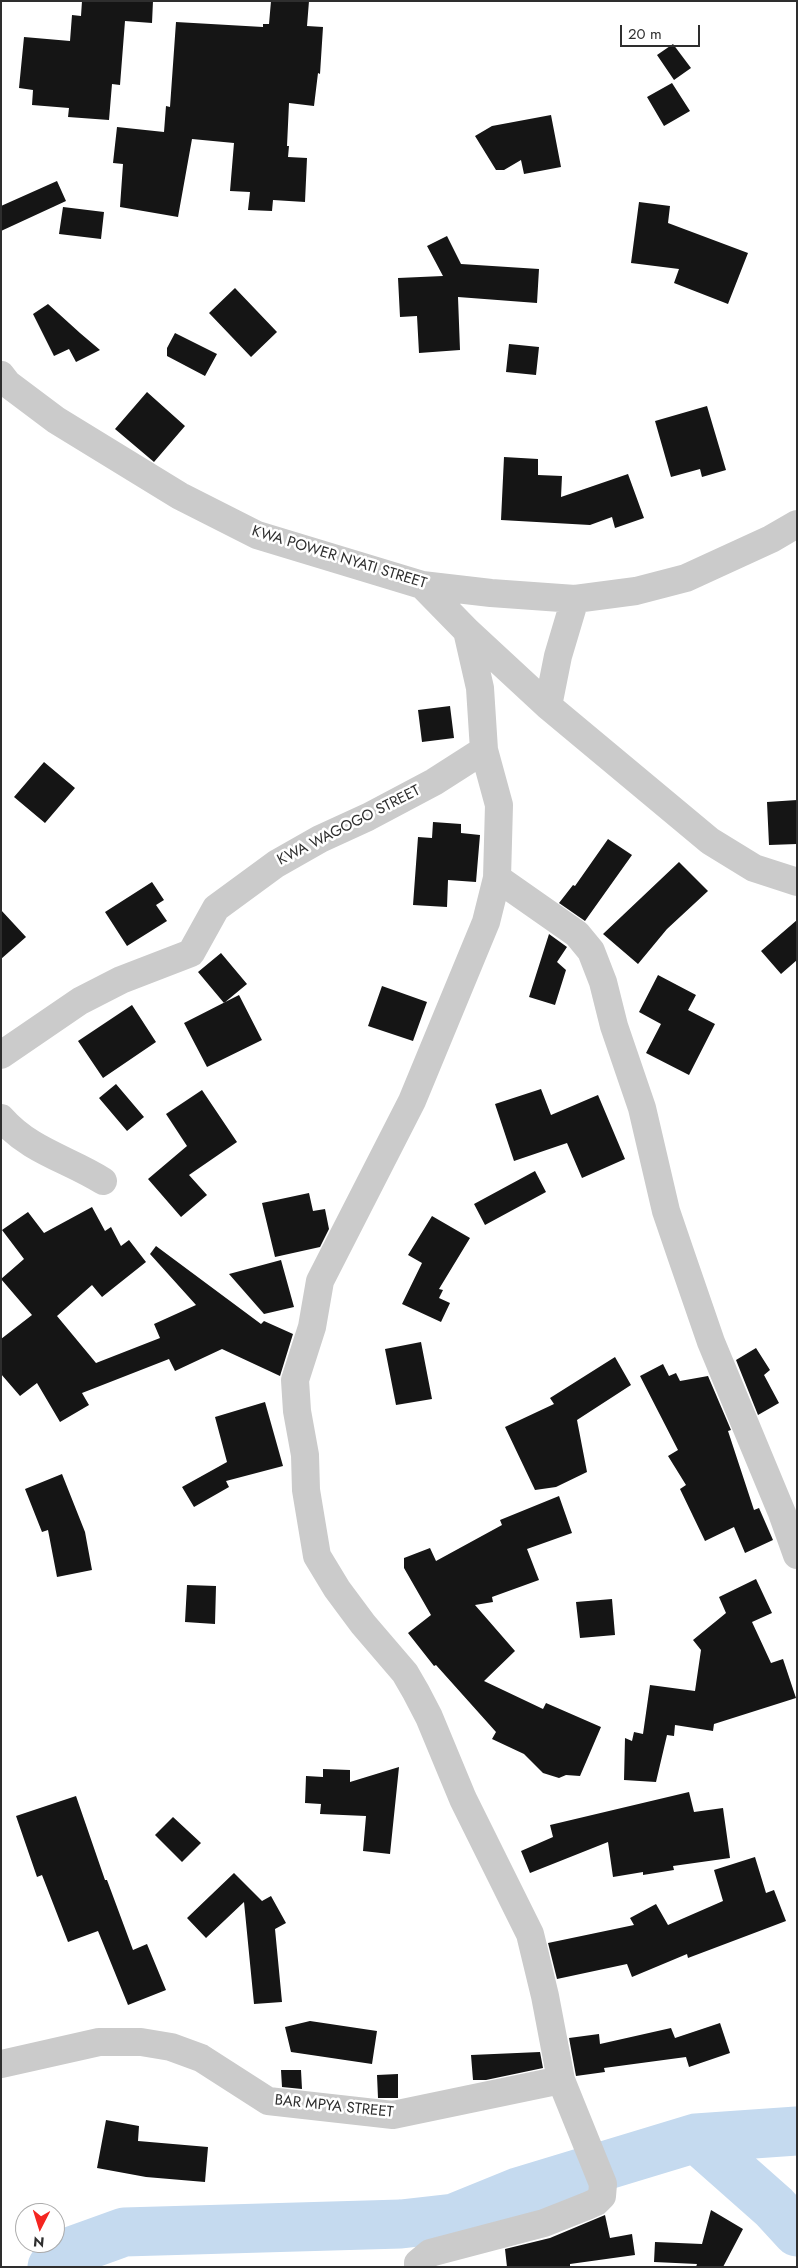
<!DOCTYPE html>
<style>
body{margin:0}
#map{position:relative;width:798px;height:2268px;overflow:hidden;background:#fff;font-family:Jost,sans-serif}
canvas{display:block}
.frame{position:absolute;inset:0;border:2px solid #2e2e2e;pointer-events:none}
.north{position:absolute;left:15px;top:2203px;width:50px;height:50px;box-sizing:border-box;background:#fff;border:1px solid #ababab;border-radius:50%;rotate:185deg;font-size:14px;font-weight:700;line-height:20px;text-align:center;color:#2e2e2e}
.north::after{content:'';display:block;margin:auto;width:18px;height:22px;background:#f52520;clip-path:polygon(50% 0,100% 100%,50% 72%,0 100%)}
.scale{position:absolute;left:620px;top:25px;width:80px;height:22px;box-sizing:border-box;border:2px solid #2e2e2e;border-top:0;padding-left:6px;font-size:15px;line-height:18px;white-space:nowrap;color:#2e2e2e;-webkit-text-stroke:4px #fff;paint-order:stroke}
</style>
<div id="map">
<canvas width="798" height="2268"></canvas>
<div class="frame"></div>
<div class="north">N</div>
<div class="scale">20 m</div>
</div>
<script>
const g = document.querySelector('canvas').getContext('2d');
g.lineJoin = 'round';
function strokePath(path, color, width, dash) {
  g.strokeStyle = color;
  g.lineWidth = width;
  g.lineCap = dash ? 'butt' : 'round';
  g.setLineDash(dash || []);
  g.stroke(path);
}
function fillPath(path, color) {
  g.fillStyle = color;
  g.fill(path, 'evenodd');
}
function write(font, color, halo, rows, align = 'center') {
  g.font = font + ' Jost,sans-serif';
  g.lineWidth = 5;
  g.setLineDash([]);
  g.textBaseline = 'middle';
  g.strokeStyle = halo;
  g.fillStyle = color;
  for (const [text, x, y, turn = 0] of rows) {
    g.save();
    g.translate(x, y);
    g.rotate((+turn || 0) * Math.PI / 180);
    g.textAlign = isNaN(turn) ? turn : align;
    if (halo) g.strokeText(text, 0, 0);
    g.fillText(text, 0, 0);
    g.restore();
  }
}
const river = new Path2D(`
 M 696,2138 L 774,2207 L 797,2232
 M 52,2267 L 74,2250 L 124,2232 L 401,2224 L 454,2218 L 518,2192 L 696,2138 L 797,2131`);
const building = new Path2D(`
 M 82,1 L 153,1 L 152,23 L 125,21 L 120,85 L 112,84 L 109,120 L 68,117 L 69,108 L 32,105 L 33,90 L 19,88 L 24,37 L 70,41 L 72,15 L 81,16 Z
 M 271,1 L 309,1 L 307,26 L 323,27 L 320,74 L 318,73 L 314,106 L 289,103 L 287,146 L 289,146 L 288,157 L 307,158 L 305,202 L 273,200 L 272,211 L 248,210 L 250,192 L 230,191 L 234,143 L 192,139 L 178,217 L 120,207 L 123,164 L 113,163 L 117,127 L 164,132 L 166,106 L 170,107 L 176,22 L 263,27 L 263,24 L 269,24 Z
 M 673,44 L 691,68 L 674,80 L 657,55 Z
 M 672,83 L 690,111 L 664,126 L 647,97 Z
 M 551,115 L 561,167 L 524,174 L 521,160 L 504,170 L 496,170 L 475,136 L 492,126 Z
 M 57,181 L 66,201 L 1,231 L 1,206 Z
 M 639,202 L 670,206 L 668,223 L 748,253 L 728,304 L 674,283 L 679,269 L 631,263 Z
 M 63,207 L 104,212 L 101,239 L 59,234 Z
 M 447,236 L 461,264 L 539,269 L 537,303 L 458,297 L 460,350 L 419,353 L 417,316 L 400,317 L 398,278 L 443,276 L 427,246 Z
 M 235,288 L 277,332 L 251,357 L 209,313 Z
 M 48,304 L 80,333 L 100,350 L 76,362 L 69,349 L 54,356 L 33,314 Z
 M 175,333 L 217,354 L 205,376 L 167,356 L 167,348 Z
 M 509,344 L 539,347 L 536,375 L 506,372 Z
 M 147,392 L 185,426 L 154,462 L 115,429 Z
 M 707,406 L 726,470 L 702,477 L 700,469 L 671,477 L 655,421 Z
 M 504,457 L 538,459 L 538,475 L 562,476 L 561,497 L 628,474 L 644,518 L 615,528 L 612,517 L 590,525 L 501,520 Z
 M 450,706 L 454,738 L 422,742 L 418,710 Z
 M 44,762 L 75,788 L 45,823 L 14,797 Z
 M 797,800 L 797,844 L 769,845 L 767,802 Z
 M 433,822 L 461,824 L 461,833 L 480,835 L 476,882 L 448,880 L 447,907 L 413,905 L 418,837 L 432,838 Z
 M 608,839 L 632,855 L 585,921 L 559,903 L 573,885 L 575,886 Z
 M 679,862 L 708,891 L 667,929 L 638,964 L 603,934 Z
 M 152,882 L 164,900 L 156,905 L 167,921 L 127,946 L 105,912 Z
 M 1,910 L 26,937 L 1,959 Z
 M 797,920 L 797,960 L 781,974 L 761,951 Z
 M 549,934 L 567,947 L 557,962 L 566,970 L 555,1005 L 529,997 Z
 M 221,953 L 247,984 L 224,1003 L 198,972 Z
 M 658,975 L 696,995 L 688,1010 L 715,1024 L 689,1075 L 646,1053 L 661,1024 L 639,1012 Z
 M 382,986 L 427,1002 L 413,1041 L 368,1026 Z
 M 239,995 L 262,1040 L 207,1067 L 184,1023 Z
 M 132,1005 L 156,1042 L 103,1078 L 78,1041 Z
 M 116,1084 L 144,1117 L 127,1131 L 99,1098 Z
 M 541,1089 L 551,1115 L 598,1095 L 625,1159 L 582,1178 L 567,1143 L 514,1161 L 495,1104 Z
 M 202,1090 L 237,1142 L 189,1175 L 207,1195 L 181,1217 L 148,1179 L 187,1146 L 166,1114 Z
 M 535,1171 L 546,1192 L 485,1225 L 474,1204 Z
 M 309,1193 L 313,1211 L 325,1209 L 329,1229 L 320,1247 L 275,1257 L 262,1203 Z
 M 92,1207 L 105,1231 L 111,1227 L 121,1246 L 129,1240 L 146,1262 L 102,1297 L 92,1285 L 57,1316 L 96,1363 L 160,1338 L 154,1324 L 196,1305 L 150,1254 L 156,1246 L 261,1324 L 264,1321 L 293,1334 L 280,1376 L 222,1349 L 175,1371 L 169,1359 L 82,1393 L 89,1405 L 60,1422 L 37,1383 L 20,1396 L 1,1374 L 1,1339 L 32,1315 L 1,1279 L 24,1259 L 2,1230 L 28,1212 L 44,1233 Z
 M 432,1216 L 470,1238 L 439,1289 L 443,1290 L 439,1298 L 450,1303 L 441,1322 L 402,1304 L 422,1263 L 408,1255 Z
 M 281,1260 L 294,1307 L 264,1314 L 229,1274 Z
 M 421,1342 L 432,1399 L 396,1405 L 385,1349 Z
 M 756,1348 L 770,1370 L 764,1375 L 779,1403 L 758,1415 L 736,1360 Z
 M 615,1357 L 631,1385 L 577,1420 L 587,1472 L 556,1487 L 535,1490 L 505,1427 L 554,1404 L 550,1398 Z
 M 663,1364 L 669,1376 L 676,1373 L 680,1381 L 708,1376 L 731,1430 L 728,1431 L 754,1510 L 759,1508 L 773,1540 L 745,1553 L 734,1527 L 705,1541 L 680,1489 L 686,1485 L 668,1456 L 678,1450 L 640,1376 Z
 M 265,1402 L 283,1466 L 226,1481 L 229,1487 L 194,1507 L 182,1487 L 227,1462 L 215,1417 Z
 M 62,1474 L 85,1532 L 92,1570 L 57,1577 L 48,1530 L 42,1532 L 25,1489 Z
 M 559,1496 L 572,1533 L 527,1549 L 539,1580 L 492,1597 L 493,1602 L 475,1605 L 515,1651 L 484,1681 L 543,1709 L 546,1703 L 601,1727 L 580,1776 L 566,1775 L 559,1778 L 543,1773 L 524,1754 L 492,1739 L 496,1732 L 436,1665 L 434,1666 L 408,1633 L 431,1615 L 404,1568 L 404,1558 L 430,1548 L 436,1561 L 502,1525 L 500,1520 Z
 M 756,1579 L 772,1613 L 752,1622 L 771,1663 L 783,1659 L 796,1698 L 714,1724 L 713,1731 L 675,1725 L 674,1736 L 667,1735 L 656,1782 L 624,1780 L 625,1738 L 632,1741 L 634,1732 L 643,1734 L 650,1685 L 695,1691 L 701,1650 L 693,1640 L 726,1613 L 719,1597 Z
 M 187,1585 L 216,1586 L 215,1624 L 185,1622 Z
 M 612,1599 L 615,1635 L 580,1638 L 576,1602 Z
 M 399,1767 L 390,1854 L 363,1851 L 366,1816 L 320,1814 L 321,1804 L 305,1803 L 306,1776 L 323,1777 L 323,1769 L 350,1770 L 350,1782 Z
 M 689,1792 L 694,1812 L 723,1808 L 730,1858 L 673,1866 L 674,1870 L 643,1875 L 643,1872 L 613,1877 L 608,1842 L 530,1873 L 521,1851 L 553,1837 L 550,1825 Z
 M 76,1796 L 105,1880 L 107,1880 L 133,1950 L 147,1944 L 166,1990 L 128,2005 L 98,1931 L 68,1942 L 42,1875 L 37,1877 L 16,1816 Z
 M 173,1817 L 201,1843 L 182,1862 L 155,1835 Z
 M 755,1857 L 766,1893 L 774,1890 L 786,1921 L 688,1958 L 687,1954 L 632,1977 L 627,1964 L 557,1979 L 548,1943 L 634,1925 L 630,1918 L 656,1904 L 668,1925 L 723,1901 L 714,1870 Z
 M 234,1873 L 262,1901 L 271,1896 L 286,1923 L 275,1929 L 282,2002 L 254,2004 L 244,1902 L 206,1938 L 187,1918 Z
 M 310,2021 L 377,2031 L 372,2064 L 291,2052 L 285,2027 Z
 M 720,2023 L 730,2053 L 689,2067 L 686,2057 L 604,2068 L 605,2072 L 576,2076 L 569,2038 L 599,2034 L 600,2044 L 671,2028 L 675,2038 Z
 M 540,2052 L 543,2068 L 486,2080 L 473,2080 L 471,2055 Z
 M 281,2070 L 301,2070 L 302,2089 L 282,2087 Z
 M 398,2074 L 398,2098 L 378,2098 L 377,2075 Z
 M 106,2120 L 139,2126 L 138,2141 L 208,2147 L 205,2182 L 146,2177 L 97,2168 Z
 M 711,2210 L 743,2229 L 723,2267 L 696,2267 L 697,2264 L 654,2262 L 655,2242 L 702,2244 Z
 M 605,2215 L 610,2238 L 632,2234 L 635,2255 L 570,2264 L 570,2267 L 507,2267 L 505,2249 L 550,2238 Z`);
const minor = new Path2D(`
 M 1,375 L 8,384 L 56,420 L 180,496 L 257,535 L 422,585 L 491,593 L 575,599 L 636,591 L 686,578 L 771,539 L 797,524
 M 422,585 L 467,631 L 548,706 L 710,841 L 754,868 L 797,882
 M 548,706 L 558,656 L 575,599
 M 497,878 L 577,934 L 591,951 L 603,982 L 614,1026 L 642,1108 L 666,1211 L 681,1255 L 711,1342 L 782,1513 L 797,1555
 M 1,1055 L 80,1001 L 121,980 L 191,953 L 216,908 L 276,864 L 320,839 L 368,817 L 434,782 L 484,750
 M 1,1118 C 30,1151 68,1159 103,1181
 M 1,2064 L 99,2042 L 141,2042 L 171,2047 L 201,2058 L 268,2101 L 393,2115 L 561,2080
 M 418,2267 L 418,2263 L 430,2253 L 544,2223 L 587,2206 L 596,2202 L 602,2196 L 603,2184 L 561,2080 L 545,1996 L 530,1934 L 463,1799 L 429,1717 L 416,1692 L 405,1673 L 363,1624 L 337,1589 L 317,1556 L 306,1490 L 305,1455 L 297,1411 L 295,1380 L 312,1327 L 320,1281 L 412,1101 L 486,922 L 497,878 L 499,805 L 484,750 L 480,688 L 467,631`);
const streetNames = [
 ["KWA POWER NYATI STREET",339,558,17],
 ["KWA WAGOGO STREET",349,826,-27],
 ["BAR MPYA STREET",334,2107,6]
];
strokePath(river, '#c5daef', 49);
fillPath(building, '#151515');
strokePath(minor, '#cbcbcb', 28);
write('15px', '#2e2e2e', '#fff', streetNames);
</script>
